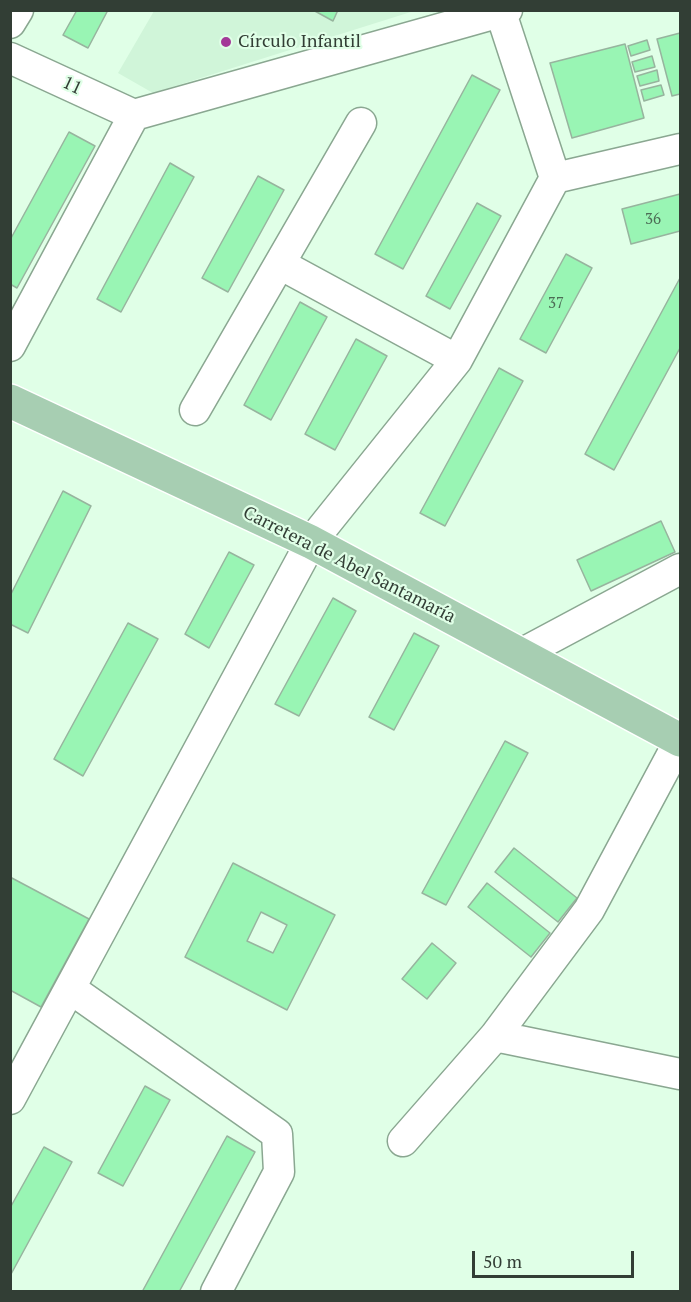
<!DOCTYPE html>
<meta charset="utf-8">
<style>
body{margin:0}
#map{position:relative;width:691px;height:1302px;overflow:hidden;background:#e0ffe7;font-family:"PT Serif",serif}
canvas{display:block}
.frame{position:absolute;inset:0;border:12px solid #323e35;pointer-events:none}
.scale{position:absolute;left:472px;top:1251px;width:162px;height:27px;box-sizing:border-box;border:3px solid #323e35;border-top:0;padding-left:8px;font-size:18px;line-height:21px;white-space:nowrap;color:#323e35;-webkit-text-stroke:4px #e0ffe7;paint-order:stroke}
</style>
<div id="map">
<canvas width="691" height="1302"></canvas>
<div class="frame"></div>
<div class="scale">50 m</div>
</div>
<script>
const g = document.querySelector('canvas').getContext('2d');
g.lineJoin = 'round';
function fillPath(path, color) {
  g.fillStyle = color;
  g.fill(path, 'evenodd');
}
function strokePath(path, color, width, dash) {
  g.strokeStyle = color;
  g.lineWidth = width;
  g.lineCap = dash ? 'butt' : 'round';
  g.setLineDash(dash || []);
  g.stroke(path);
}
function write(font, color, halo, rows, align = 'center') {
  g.font = font + ' "PT Serif",serif';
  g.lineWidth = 4.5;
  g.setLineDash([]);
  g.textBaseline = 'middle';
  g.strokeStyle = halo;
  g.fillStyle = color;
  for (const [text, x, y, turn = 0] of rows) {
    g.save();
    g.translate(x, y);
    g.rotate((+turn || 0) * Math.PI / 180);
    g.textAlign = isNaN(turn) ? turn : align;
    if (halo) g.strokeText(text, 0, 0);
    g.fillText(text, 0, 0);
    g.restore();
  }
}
const built = new Path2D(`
 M 154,11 L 414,11 L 153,93 L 118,73 Z`);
const building = new Path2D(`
 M 77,10 L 108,10 L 88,48 L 63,35 Z
 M 313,10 L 338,10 L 333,21 Z
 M 680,33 L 680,94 L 672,96 L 657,39 Z
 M 647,40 L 650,50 L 631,56 L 628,46 Z
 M 625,44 L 644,118 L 572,138 L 550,63 Z
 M 652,56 L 655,67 L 635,72 L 632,62 Z
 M 657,70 L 659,81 L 640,86 L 637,76 Z
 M 472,75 L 500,90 L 403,269 L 375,254 Z
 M 661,85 L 664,95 L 644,101 L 641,90 Z
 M 69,132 L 95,146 L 17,288 L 10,284 L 10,240 Z
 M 170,163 L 194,177 L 121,312 L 97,299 Z
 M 258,176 L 284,190 L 228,292 L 202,278 Z
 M 680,194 L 680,231 L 631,244 L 622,209 Z
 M 477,203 L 501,216 L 450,309 L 426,296 Z
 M 566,254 L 592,268 L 546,353 L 520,339 Z
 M 680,278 L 680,348 L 614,470 L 585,454 Z
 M 300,302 L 327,317 L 271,420 L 244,405 Z
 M 356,339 L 387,356 L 335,450 L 305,434 Z
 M 499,368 L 523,381 L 445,526 L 420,513 Z
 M 63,491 L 91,506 L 28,633 L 10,624 L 10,596 Z
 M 661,521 L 675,552 L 591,591 L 577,560 Z
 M 229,552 L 254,565 L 209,648 L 185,634 Z
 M 333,598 L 356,611 L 299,716 L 275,704 Z
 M 128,623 L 158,639 L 83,776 L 54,759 Z
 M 414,633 L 439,646 L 394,730 L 369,717 Z
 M 505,741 L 528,753 L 446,905 L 422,893 Z
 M 514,848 L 577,898 L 558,922 L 495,872 Z
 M 233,863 L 335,915 L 287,1010 L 185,957 ZM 261,912 L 287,925 L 273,953 L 247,941 Z
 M 10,877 L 89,919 L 41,1007 L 10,990 Z
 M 487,883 L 550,933 L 531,957 L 468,907 Z
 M 432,943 L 456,963 L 427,999 L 402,979 Z
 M 145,1086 L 170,1100 L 123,1186 L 98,1173 Z
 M 227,1136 L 255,1152 L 179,1292 L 142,1292 Z
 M 44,1147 L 72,1162 L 10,1276 L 10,1208 Z`);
const minor = new Path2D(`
 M 10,23 L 18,10
 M 10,58 L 134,115
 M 555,178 L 680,149
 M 280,264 L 457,360
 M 10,346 L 134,115 L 507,10
 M 195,410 L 361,123
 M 521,654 L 680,569
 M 71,989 L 277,1134 L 279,1172 L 216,1292
 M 495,1036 L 680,1074
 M 10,1099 L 311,542 L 457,360 L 555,178 L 500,10
 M 403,1141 L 495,1036 L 589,910 L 680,740`);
const major = new Path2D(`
 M 10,401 L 311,542 L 680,740`);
const markers = [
 [226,42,6,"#a33898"]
];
const numberNames = [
 ["36",653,220],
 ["37",556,304]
];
const poiNames = [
 ["Círculo Infantil",238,42]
];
const streetNames = [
 ["11",72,86,25],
 ["Carretera de Abel Santamaría",349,565,27]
];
fillPath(built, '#d0f5d9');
fillPath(building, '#99f5b4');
strokePath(building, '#97b49e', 1.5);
strokePath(minor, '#8aa791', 33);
strokePath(major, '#fff', 36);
strokePath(minor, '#fff', 30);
strokePath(major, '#a7ceb2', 33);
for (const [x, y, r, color] of markers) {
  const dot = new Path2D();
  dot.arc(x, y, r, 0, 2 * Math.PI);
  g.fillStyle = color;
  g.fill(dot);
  strokePath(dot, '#e0ffe7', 2);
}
write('15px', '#4c6c55', null, numberNames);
write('18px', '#323e35', '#e0ffe7', poiNames, 'left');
write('18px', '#323e35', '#e0ffe7', streetNames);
</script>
